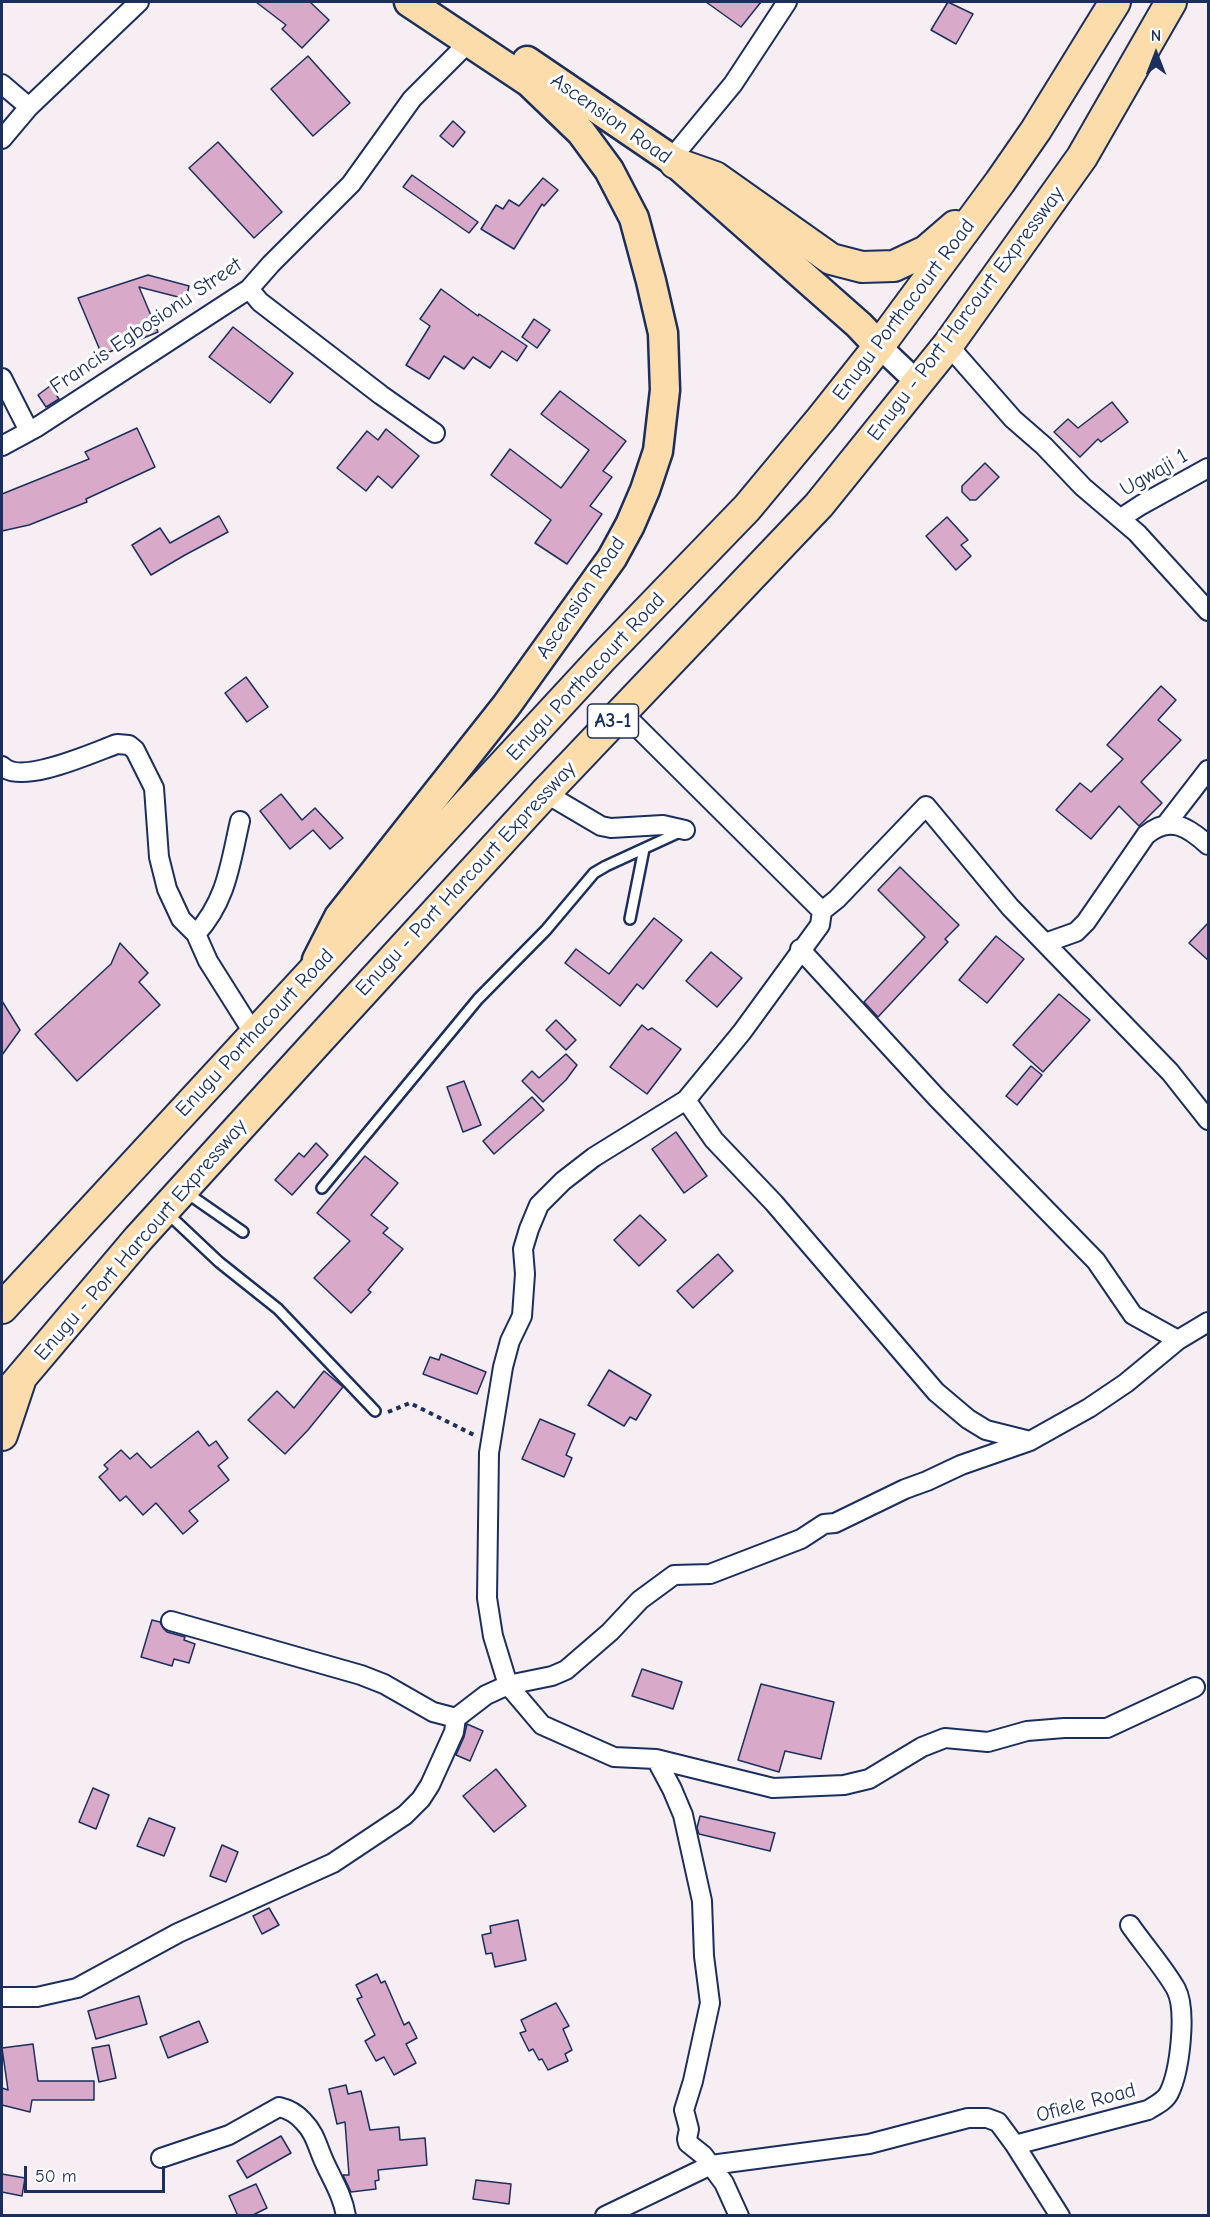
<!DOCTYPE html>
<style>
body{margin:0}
#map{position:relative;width:1210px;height:2217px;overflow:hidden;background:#f7eef4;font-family:"Comic Neue",sans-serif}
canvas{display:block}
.frame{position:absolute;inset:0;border:3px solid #1b2f5e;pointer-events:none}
.north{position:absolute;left:1126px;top:24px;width:60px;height:60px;-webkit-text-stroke:4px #fff;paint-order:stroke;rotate:0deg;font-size:16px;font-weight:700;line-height:24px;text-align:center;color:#1b2f5e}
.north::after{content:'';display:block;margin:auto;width:21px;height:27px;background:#1b2f5e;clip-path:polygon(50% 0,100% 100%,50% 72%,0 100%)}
.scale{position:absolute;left:24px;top:2166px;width:141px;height:27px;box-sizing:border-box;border:3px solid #1b2f5e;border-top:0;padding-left:8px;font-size:18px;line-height:21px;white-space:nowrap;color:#1b2f5e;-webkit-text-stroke:4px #fff;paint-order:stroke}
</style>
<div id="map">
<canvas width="1210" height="2217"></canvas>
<div class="frame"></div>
<div class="north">N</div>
<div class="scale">50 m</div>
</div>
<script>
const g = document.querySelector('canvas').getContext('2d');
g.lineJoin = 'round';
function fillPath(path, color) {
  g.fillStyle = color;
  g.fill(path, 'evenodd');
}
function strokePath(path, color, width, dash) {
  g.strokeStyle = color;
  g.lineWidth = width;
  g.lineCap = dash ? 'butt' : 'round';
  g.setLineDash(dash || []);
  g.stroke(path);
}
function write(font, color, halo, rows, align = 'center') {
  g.font = font + ' "Comic Neue",sans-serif';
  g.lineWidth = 6;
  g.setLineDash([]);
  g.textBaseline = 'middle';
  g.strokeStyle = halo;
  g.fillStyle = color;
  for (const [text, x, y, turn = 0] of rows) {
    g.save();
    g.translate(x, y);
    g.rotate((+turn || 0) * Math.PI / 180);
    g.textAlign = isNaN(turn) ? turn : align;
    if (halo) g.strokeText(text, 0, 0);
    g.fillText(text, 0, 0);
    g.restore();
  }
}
const building = new Path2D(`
 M 256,2 L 310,2 L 329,20 L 302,48 L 282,29 L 286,25 Z
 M 706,2 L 761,2 L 741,27 Z
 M 948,2 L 973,14 L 956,44 L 931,30 Z
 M 308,56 L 350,103 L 313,136 L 271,89 Z
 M 453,121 L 465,132 L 453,147 L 440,136 Z
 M 218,142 L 282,212 L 254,238 L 189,168 Z
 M 412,175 L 478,222 L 469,233 L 403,187 Z
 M 543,178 L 558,190 L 544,206 L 542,204 L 514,249 L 481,229 L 496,205 L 503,209 L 509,200 L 519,206 Z
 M 148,275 L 189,286 L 186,299 L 139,287 L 158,332 L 102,355 L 78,298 Z
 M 441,289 L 478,316 L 479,314 L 527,346 L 517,361 L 502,351 L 490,368 L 473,357 L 464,369 L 444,356 L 429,379 L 406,365 L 430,326 L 420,319 Z
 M 534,319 L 550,330 L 537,348 L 522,337 Z
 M 233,327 L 293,373 L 270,403 L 209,357 Z
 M 50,386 L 59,399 L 46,407 L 38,395 Z
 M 560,391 L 626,441 L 603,471 L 612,477 L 590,506 L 602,514 L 567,564 L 535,543 L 551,520 L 491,475 L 510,449 L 561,488 L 589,450 L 541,414 Z
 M 1112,402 L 1128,422 L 1101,442 L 1098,439 L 1080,457 L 1054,432 L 1068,419 L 1078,428 Z
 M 137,428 L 155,467 L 86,499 L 87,502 L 29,525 L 2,531 L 2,494 L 89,459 L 85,452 Z
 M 386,429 L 419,456 L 392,488 L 378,476 L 366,491 L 337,468 L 367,431 L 378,440 Z
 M 985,463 L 999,477 L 976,500 L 970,500 L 962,492 L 962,486 Z
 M 219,516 L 228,532 L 185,555 L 151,575 L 132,545 L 160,528 L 170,543 Z
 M 947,517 L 968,540 L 961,545 L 971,556 L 956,570 L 926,536 Z
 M 246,677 L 268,707 L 247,722 L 225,693 Z
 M 1161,686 L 1176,700 L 1158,720 L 1181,740 L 1141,782 L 1162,803 L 1139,826 L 1119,806 L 1091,839 L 1056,810 L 1080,783 L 1091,792 L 1123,759 L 1107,745 Z
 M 281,794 L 302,820 L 315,808 L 343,838 L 330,849 L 313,830 L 290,849 L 260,811 Z
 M 900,867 L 959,925 L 945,939 L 948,942 L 878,1017 L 864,1002 L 925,937 L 878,890 Z
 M 654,918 L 682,940 L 643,989 L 637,984 L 620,1006 L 565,963 L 576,949 L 609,974 Z
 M 1209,922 L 1209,961 L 1189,943 Z
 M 996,936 L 1024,959 L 987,1003 L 959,980 Z
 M 120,943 L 148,973 L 139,982 L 160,1005 L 77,1081 L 35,1034 L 111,964 Z
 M 711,952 L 742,978 L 717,1007 L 686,981 Z
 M 1059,994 L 1090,1020 L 1043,1072 L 1013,1045 Z
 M 2,1001 L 20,1030 L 2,1055 Z
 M 556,1020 L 576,1040 L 566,1050 L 546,1030 Z
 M 642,1025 L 648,1030 L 652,1028 L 681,1049 L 647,1094 L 610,1067 Z
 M 566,1054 L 577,1065 L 566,1080 L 543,1102 L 522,1081 L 532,1071 L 539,1078 Z
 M 1031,1066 L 1042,1075 L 1017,1105 L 1006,1096 Z
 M 464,1081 L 481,1125 L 463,1132 L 447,1087 Z
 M 532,1097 L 544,1110 L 494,1154 L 483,1141 Z
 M 676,1132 L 707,1176 L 684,1193 L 652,1149 Z
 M 316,1143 L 328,1155 L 292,1195 L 275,1180 L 299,1153 L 304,1157 Z
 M 365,1156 L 398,1183 L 371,1215 L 388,1228 L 383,1233 L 403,1249 L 368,1290 L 371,1292 L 351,1313 L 314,1278 L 350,1241 L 317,1213 Z
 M 640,1215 L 666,1240 L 639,1266 L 614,1240 Z
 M 718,1254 L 733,1271 L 693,1308 L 677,1291 Z
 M 441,1354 L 486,1372 L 477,1394 L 423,1374 L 430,1357 L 439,1360 Z
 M 609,1370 L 651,1395 L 636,1420 L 630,1417 L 624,1426 L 588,1405 Z
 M 324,1371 L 343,1387 L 308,1430 L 285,1454 L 248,1420 L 277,1391 L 294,1408 Z
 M 540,1419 L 575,1434 L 566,1455 L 572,1458 L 564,1477 L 522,1459 Z
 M 198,1431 L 209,1446 L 216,1441 L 228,1458 L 218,1466 L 229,1480 L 189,1511 L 198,1521 L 183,1534 L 156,1503 L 143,1515 L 126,1496 L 120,1501 L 99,1477 L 108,1469 L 104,1465 L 121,1450 L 130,1459 L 137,1453 L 151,1468 Z
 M 152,1620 L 160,1622 L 163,1628 L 167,1632 L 185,1637 L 184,1640 L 195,1644 L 189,1663 L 174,1659 L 172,1666 L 141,1657 Z
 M 642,1669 L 682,1682 L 673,1709 L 632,1696 Z
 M 761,1684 L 834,1702 L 821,1759 L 785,1751 L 779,1772 L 738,1760 Z
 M 467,1724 L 483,1731 L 470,1761 L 456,1755 L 464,1737 Z
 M 496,1769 L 526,1806 L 494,1832 L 463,1796 Z
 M 93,1788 L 109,1795 L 96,1829 L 79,1822 Z
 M 700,1816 L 775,1833 L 770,1851 L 699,1834 L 697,1828 Z
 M 149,1818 L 175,1828 L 164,1856 L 137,1846 Z
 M 222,1845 L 238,1852 L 226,1882 L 210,1876 Z
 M 269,1908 L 279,1925 L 262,1934 L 253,1916 Z
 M 518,1920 L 526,1960 L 495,1967 L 492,1953 L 486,1954 L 482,1935 L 491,1933 L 490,1926 Z
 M 377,1974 L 381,1983 L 385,1981 L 404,2025 L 409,2022 L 417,2038 L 406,2044 L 416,2063 L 394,2075 L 384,2057 L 376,2061 L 365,2041 L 375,2035 L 357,1999 L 362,1997 L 356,1985 Z
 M 139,1996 L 147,2024 L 96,2039 L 88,2011 Z
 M 556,2003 L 569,2026 L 563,2029 L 572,2050 L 565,2054 L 568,2061 L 548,2070 L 542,2059 L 539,2060 L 533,2049 L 529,2051 L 520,2033 L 526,2031 L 521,2020 Z
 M 199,2021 L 208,2042 L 168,2058 L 160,2037 Z
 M 33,2044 L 38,2081 L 94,2081 L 94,2100 L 32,2100 L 30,2112 L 2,2105 L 2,2088 L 8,2090 L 2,2048 Z
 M 109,2045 L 116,2078 L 99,2082 L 92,2048 Z
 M 346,2085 L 348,2094 L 361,2091 L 370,2130 L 399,2127 L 400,2140 L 425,2138 L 427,2165 L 378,2170 L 379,2180 L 375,2181 L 376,2189 L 351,2192 L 343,2175 L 349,2175 L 345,2122 L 337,2124 L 329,2089 Z
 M 281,2136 L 291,2153 L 247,2178 L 237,2161 Z
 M 2,2174 L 25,2178 L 22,2196 L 2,2192 Z
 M 476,2180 L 511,2184 L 509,2204 L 473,2199 Z
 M 256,2184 L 267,2208 L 251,2216 L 238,2216 L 229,2196 Z`);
const path = new Path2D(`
 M 388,1412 L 410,1403 L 476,1436`);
const service = new Path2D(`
 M 630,919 L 644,849
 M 322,1188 L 478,999 L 546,930 L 594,873 L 606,866 L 682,831
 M 187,1193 L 243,1232
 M 166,1212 L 219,1262 L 278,1309 L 375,1411`);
const minor = new Path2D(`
 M 2,84 L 29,107
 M 2,139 L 29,107 L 139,2
 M 671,159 L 733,84 L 787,2
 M 249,289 L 260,302 L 381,395 L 435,433
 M 948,345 L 1013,419 L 1044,446 L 1083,487 L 1137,533 L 1208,611
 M 2,378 L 29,431
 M 2,446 L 37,427 L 249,289 L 271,264 L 351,184 L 412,99 L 470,41
 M 1121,518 L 1141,505 L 1208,468
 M 622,712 L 822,911
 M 2,766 C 21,786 94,752 117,744 L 129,745 L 135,750 L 154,788 L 159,857 L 167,889 L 181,919 L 196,934 L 208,961 L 254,1034
 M 545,793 L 601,826 L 611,828 L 663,825 L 685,830
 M 1167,823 L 1208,770
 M 196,934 C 227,900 230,864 240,821
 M 1045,943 L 1076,932 L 1086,922 L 1146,835 C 1170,815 1188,827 1208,845
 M 800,949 L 937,1098 L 1096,1261 L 1133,1315 L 1178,1340
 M 686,1100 L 714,1140 L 774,1203 L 936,1392 L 968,1419 L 986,1430 L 1030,1441
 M 171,1621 L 361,1675 L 384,1684 L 433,1712 L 456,1718 L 486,1695 L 508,1685 L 552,1676 L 566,1670 L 610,1632 L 640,1600 L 674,1575 L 710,1574 L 801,1539 L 824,1524 L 835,1523 L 905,1489 L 927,1481 L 961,1465 L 1030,1441 L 1089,1408 L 1126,1383 L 1178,1340 L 1208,1322
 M 1195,1687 L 1107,1728 L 1064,1728 L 1027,1731 L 988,1742 L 945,1738 L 922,1747 L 869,1779 L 844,1785 L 773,1788 L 656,1759 L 614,1757 L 542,1725 L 508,1685 L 493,1636 L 487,1598 L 489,1453 L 503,1367 L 510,1341 L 522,1316 L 525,1274 L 523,1249 L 529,1229 L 539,1205 L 563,1181 L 594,1157 L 686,1100 L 742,1032 L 820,925 L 822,911 L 837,899 L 926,806 L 1010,907 L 1170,1072 L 1208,1120
 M 656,1759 L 672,1789 L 683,1815 L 702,1901 L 704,1956 L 710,2003 L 693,2081 L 684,2110 L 689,2129 L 687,2139 L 688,2143 L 703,2155 L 724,2183 L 739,2216
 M 2,1997 L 37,1997 L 77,1988 L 178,1933 L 333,1863 L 405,1815 L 421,1799 L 430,1785 L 454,1732 L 456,1718
 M 161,2158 L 229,2135 L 279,2107 C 288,2109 296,2113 303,2121 C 313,2131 316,2141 321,2154 C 329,2175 342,2192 346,2216
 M 605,2216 L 711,2165 L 869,2144 L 968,2118 L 987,2118 L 998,2122 L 1015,2145
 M 1060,2216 L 1015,2145 L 1148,2110 C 1156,2105 1165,2101 1169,2093 C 1180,2071 1187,2010 1176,1989 C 1165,1969 1143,1944 1130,1925`);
const tertiary = new Path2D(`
 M 879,346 L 919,384`);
const primary = new Path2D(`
 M 527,61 L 671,159 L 859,325 L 879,346
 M 317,960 L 339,917 L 506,706 L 612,558 L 630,525 L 645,490 L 658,451 L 665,390 L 663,333 L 651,281 L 634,218 L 609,170 L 581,132 L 529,82 L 409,2`);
const trunk = new Path2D(`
 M 675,163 L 715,177 L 831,259 L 862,267 L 894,266 L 926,251 L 955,226
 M 2,1308 L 602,658 L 747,508 L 821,419 L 879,346 L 1000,182 L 1036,130 L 1115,2
 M 2,1400 L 138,1239 L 319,1040 L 545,793 L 819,505 L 948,345 L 1082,157 L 1171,2
 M 2,1435 L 20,1381`);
const shields = [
 [613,721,51]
];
const shieldNames = [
 ["A3-1",613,721]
];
const streetNames = [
 ["Ascension Road",611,119,35],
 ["Enugu Porthacourt Road",904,310,-53],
 ["Enugu - Port Harcourt Expressway",966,314,-53],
 ["Francis Egbosionu Street",146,326,-34],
 ["Ugwaji 1",1154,473,-30],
 ["Ascension Road",581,598,-56],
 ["Enugu Porthacourt Road",586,677,-47],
 ["Enugu - Port Harcourt Expressway",466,879,-47],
 ["Enugu Porthacourt Road",255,1033,-47],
 ["Enugu - Port Harcourt Expressway",141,1240,-49],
 ["Ofiele Road",1086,2103,-15]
];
fillPath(building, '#d9a9c9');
strokePath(building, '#1b2f5e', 1.5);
strokePath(service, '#1b2f5e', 14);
strokePath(minor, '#1b2f5e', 22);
strokePath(tertiary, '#1b2f5e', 27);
strokePath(primary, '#1b2f5e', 33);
strokePath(trunk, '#1b2f5e', 34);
strokePath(path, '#1b2f5e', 4, [4.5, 4.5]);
strokePath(service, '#fff', 9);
strokePath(minor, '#fff', 18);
strokePath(tertiary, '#fff', 22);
strokePath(primary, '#fddcac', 28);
strokePath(trunk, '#fddcac', 30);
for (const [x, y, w] of shields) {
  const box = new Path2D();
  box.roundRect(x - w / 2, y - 17, w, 34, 4.5);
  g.fillStyle = '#fff';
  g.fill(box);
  strokePath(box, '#1b2f5e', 1.5);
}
write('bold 20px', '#1b2f5e', null, shieldNames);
write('21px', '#1b2f5e', '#fff', streetNames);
</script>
